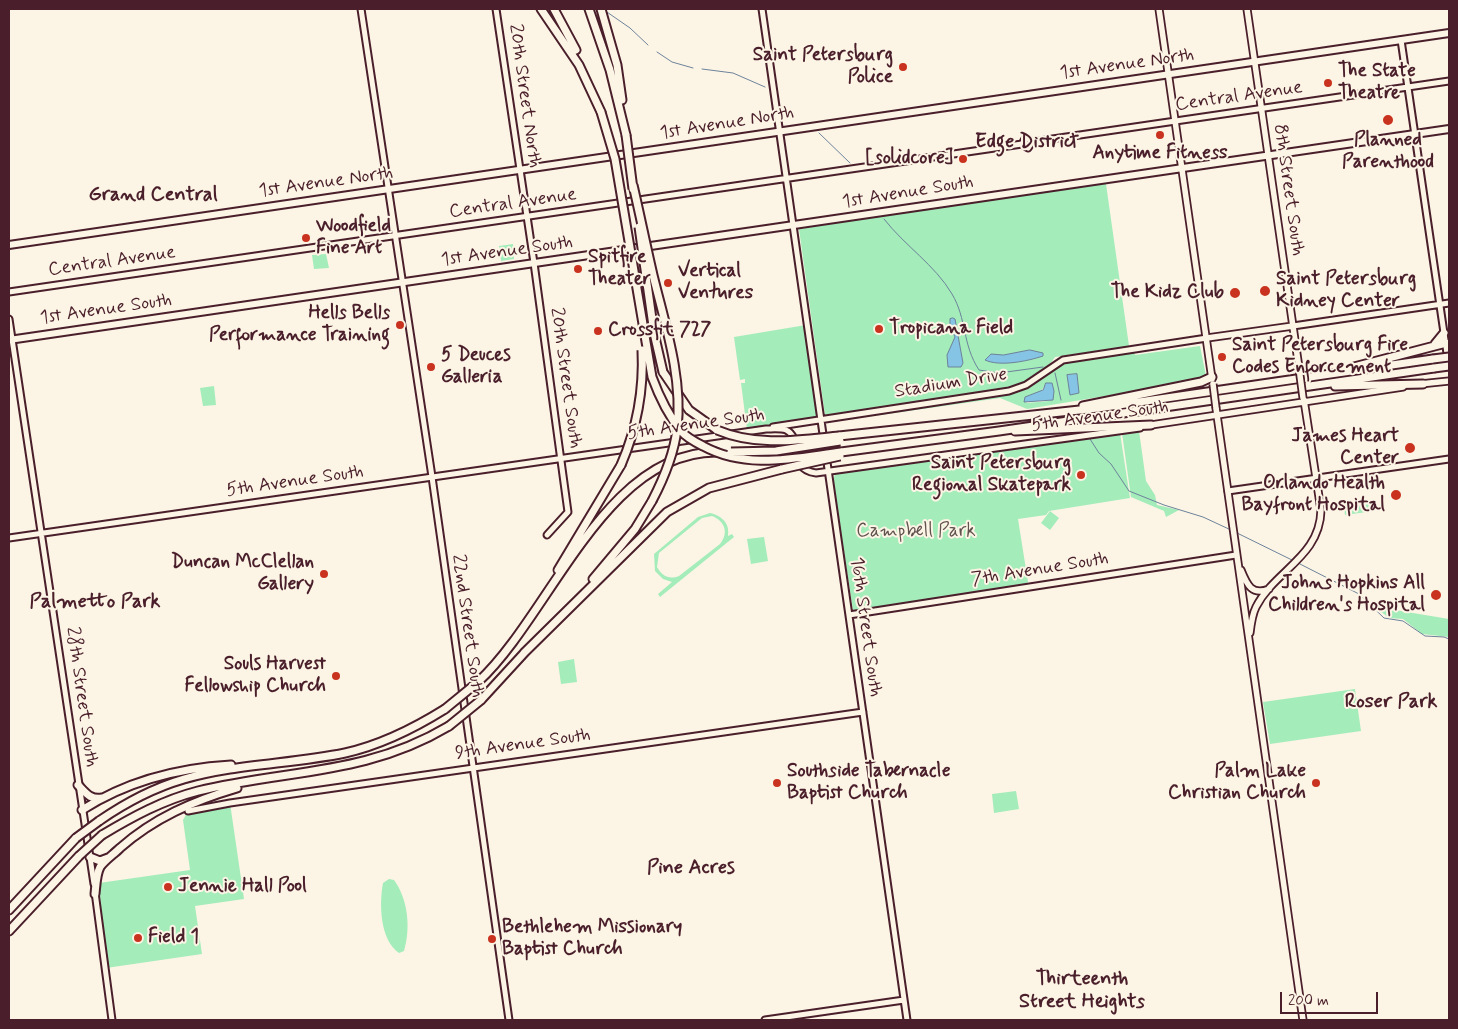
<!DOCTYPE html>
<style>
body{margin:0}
#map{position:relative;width:1458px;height:1029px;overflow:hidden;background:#fcf5e5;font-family:Mynerve,sans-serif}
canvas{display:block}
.frame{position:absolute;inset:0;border:10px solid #4a1f2b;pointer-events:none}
.scale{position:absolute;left:1280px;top:992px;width:98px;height:22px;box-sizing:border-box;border:2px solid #4a1f2b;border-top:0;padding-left:6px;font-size:15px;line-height:18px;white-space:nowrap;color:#4a1f2b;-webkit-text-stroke:4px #fcf5e5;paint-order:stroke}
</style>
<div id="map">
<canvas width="1458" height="1029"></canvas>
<div class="frame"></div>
<div class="scale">200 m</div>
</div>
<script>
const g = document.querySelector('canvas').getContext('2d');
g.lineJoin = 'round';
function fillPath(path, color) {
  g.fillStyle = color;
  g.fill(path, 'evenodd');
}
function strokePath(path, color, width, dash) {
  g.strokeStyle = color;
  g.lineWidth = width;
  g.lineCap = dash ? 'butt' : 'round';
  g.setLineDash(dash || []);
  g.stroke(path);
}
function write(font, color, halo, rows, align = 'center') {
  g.font = font + ' Mynerve,sans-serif';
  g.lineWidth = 4;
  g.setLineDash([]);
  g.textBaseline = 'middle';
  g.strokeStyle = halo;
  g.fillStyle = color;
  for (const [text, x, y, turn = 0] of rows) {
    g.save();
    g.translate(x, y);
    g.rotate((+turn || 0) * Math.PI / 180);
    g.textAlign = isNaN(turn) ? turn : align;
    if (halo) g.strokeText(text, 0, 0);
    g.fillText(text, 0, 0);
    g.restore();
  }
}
const green = new Path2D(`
 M 1103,182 L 1106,184 L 1129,346 L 1055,357 C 1046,372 1027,382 1011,388 L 825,415 L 799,229 Z
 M 513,244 L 514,259 L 501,261 L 499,246 Z
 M 326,254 L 329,268 L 314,269 L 312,255 Z
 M 806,325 L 820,418 L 747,430 L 741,383 L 745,383 L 745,379 L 740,380 L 734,337 Z
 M 1200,346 L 1206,376 L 1201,380 L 1027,409 L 1000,398 L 824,423 L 824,421 L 1010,393 L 1027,387 L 1063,362 L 1134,351 L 1135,355 ZM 1046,383 L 1049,401 L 1026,403 C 1033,396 1043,392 1046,383 Z
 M 214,386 L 216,405 L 203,406 L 200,388 Z
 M 1139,431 L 1146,481 L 1155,495 L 1157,505 L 1179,510 L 1166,517 L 1164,511 L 1131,497 L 1122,433 Z
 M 1120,433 L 1130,498 L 1049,511 L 1046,515 L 1018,519 L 1028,582 L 1026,584 L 855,611 L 853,610 L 833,481 L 835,474 Z
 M 1369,504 L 1367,512 L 1345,515 L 1344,508 Z
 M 1050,511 L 1059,518 L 1050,530 L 1041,523 Z
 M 710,513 C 722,516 730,523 728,536 L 732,534 L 734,537 L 660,597 L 658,594 L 672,582 L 663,579 L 655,571 L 654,554 L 698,517 ZM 712,516 C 725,521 729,533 720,544 L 679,576 C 669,580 662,576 657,567 L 659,553 L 702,518 Z
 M 764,537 L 768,561 L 751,564 L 747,539 Z
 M 1389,605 L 1389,609 L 1449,619 L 1449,637 L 1422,634 L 1403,619 L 1389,618 L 1375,607 Z
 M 574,659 L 577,682 L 561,684 L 558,662 Z
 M 1355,689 L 1361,731 L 1270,744 L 1263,702 Z
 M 1016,791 L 1019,809 L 994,813 L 992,794 Z
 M 230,803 L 244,899 L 195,906 L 202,954 L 106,968 L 99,883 L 190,870 L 183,820 L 188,811 Z
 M 389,879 L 394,880 C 408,899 411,928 404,951 L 399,953 C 380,940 379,904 383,883 Z`);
const water = new Path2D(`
 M 953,318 L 955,319 L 963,363 L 961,367 L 948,367 L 947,355 L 955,337 L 950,326 L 950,319 Z
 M 1030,350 L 1043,353 L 1043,356 C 1028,361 1000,367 985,360 L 991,354 L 1003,355 Z
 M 1077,374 L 1079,393 L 1070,395 L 1067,375 Z
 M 1046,383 L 1052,383 L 1054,391 L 1053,400 L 1024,402 L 1025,397 L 1043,390 Z`);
const stream = new Path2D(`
 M 604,10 L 630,28 L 648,45
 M 657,52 L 672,62 L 693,68
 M 702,69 L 733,73 L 765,87
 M 819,133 L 850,163
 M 884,219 C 905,246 935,265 952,294 C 967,319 962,344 979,370 L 999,373 L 1043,367
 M 1055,373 L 1061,400
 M 1090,439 L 1099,453 L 1111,464 L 1129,491 L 1164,505 L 1203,517 L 1231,530
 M 1235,532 L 1294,561
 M 1298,563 L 1359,594 L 1384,618 L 1403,621 L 1425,636 L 1444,637 L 1449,639`);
const tertiary = new Path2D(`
 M 361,9 L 431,470 L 509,1020
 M 496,9 L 534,263 L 568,512 L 547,535
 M 762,9 L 907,1020
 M 1401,40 L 1449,367
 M 1032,142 L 1449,81
 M 1022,144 L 1026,137 L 1032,142
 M 1022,144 L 1028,148 L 1032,142
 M 9,292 L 1022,144
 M 9,319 L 94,884
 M 1293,326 L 1449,303
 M 773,427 L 1009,391 L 1026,385 L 1063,360 L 1207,338
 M 1228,491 L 1449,459
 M 9,538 L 766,429 C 772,429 780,428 786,430 C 804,438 787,470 816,473 L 1140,428
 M 849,615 L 1236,555
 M 188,811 L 230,803 L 863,712
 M 95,892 L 112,1020
 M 765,1020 L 904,1000`);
const secondary = new Path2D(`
 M 1159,9 L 1212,379
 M 1247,9 L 1299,368
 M 1207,338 L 1293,326
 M 1420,384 L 1449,381
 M 1216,408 L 1303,1020
 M 1151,425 L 1403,387
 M 1241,570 C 1247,585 1252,596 1269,589
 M 1250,633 C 1251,624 1252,615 1256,607 C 1275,570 1320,557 1321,510 L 1304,400`);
const primary = new Path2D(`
 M 9,245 L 1449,33
 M 9,340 L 1449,129`);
const motorway = new Path2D(`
 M 541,9 L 579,65 L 601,112
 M 554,9 L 576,50
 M 589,9 L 610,70 L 626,135
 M 601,9 L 617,65 L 622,100
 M 1435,344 L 1444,333
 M 1354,367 L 1446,343
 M 663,372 L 689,410 L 717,430
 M 1335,386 L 1423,384
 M 1083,406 L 1201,382 L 1212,377
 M 1015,431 L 1151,425
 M 839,436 L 1098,408 L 1433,359
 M 841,452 L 999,431 L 1434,368
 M 558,570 L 621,465
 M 593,579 L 635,529 L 652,501
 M 524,653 L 667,512 L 709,488 L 782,469
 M 478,682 C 550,616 604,452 716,452
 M 481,700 L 526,651
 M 78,785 C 86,793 90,800 102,798
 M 82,810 C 127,781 179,768 231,765
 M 99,821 C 125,803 153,788 184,779 C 236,764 292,764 345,753 C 381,745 413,729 445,709
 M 102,835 C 132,817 163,800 198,791 C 288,769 365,776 449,726
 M 90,857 L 100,861 L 108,858
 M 95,894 C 96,885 96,875 100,867 C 105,860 114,854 120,848 C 154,818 193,801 237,788
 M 9,910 L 76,838
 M 9,931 L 79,856`);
const secondaryBridge = new Path2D(`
 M 1299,368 L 1303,398
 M 1213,384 L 1216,408`);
const motorwayBridge = new Path2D(`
 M 601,112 L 615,159 L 652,377 C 659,396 668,415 681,431 C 686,437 695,442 703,446 C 747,470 794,458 841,452
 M 626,135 L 633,189
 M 633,185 C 640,215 646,245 653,275 C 665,324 683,378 677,429 C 674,455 664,478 652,501
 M 639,227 L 654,333 L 663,372
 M 1433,359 L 1449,357
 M 1434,368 L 1449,366
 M 717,430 C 757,447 798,440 839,436
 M 731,452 L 776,451 L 840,441
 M 621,465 C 637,428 644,391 642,350
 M 782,469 L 840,456
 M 445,709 L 478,682
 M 449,726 L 481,700
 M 76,838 L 99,821
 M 79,856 L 102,835`);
const markers = [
 [903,67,5,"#c8321e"],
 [1328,83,5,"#c8321e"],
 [1388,120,6,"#c8321e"],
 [1160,135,5,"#c8321e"],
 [963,159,5,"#c8321e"],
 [306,238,5,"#c8321e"],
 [578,269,5,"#c8321e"],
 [668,283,5,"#c8321e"],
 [1265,291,6,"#c8321e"],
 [1235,293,6,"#c8321e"],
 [400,325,5,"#c8321e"],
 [879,329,5,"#c8321e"],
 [598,331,5,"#c8321e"],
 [1222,357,5,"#c8321e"],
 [431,367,5,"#c8321e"],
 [1410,448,6,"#c8321e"],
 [1081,475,5,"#c8321e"],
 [1396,495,6,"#c8321e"],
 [324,574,5,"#c8321e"],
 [1436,595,6,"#c8321e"],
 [336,676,5,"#c8321e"],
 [777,783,5,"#c8321e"],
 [1316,783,5,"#c8321e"],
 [168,887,5,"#c8321e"],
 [138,938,5,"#c8321e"],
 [492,939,5,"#c8321e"]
];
const poiNames = [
 ["Saint Petersburg",893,56,"right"],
 ["Police",893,78,"right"],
 ["The State",1338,72],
 ["Theatre",1338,94],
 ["Planned",1388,141,"center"],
 ["Parenthood",1388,163,"center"],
 ["Anytime Fitness",1160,154,"center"],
 ["[solidcore]",953,159,"right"],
 ["Woodfield",316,227],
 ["Fine Art",316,249],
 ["Spitfire",588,258],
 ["Theater",588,280],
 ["Vertical",678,272],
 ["Ventures",678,294],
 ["Saint Petersburg",1276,280],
 ["Kidney Center",1276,302],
 ["The Kidz Club",1224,293,"right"],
 ["Hells Bells",390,314,"right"],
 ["Performance Training",390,336,"right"],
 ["Tropicana Field",889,329],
 ["Crossfit 727",608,331],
 ["Saint Petersburg Fire",1232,346],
 ["Codes Enforcement",1232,368],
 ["5 Deuces",441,356],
 ["Galleria",441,378],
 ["James Heart",1399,437,"right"],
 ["Center",1399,459,"right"],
 ["Saint Petersburg",1071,464,"right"],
 ["Regional Skatepark",1071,486,"right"],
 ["Orlando Health",1385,484,"right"],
 ["Bayfront Hospital",1385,506,"right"],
 ["Duncan McClellan",314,563,"right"],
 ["Gallery",314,585,"right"],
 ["Johns Hopkins All",1425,584,"right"],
 ["Children's Hospital",1425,606,"right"],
 ["Souls Harvest",326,665,"right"],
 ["Fellowship Church",326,687,"right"],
 ["Southside Tabernacle",787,772],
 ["Baptist Church",787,794],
 ["Palm Lake",1306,772,"right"],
 ["Christian Church",1306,794,"right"],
 ["Jennie Hall Pool",178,887],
 ["Bethlehem Missionary",502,928],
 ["Baptist Church",502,950],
 ["Field 1",148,938]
];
const streetNames = [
 ["1st Avenue North",1127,65,-8],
 ["20th Street North",524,96,82],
 ["Central Avenue",1239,97,-8],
 ["1st Avenue North",727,124,-9],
 ["1st Avenue North",326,183,-8],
 ["8th Street South",1288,190,82],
 ["1st Avenue South",908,193,-9],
 ["Central Avenue",513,204,-8],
 ["1st Avenue South",507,252,-8],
 ["Central Avenue",112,262,-8],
 ["1st Avenue South",106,310,-8],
 ["20th Street South",565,378,82],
 ["Stadium Drive",951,384,-9],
 ["5th Avenue South",1100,417,-8],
 ["5th Avenue South",696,425,-8],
 ["5th Avenue South",295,482,-8],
 ["7th Avenue South",1040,570,-9],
 ["22nd Street South",467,626,82],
 ["16th Street South",865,627,82],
 ["28th Street South",81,697,82],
 ["9th Avenue South",523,745,-8]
];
const parkNames = [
 ["Campbell Park",916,532]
];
const neighbourhoodNames = [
 ["Edge District",1027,143],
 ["Grand Central",153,196],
 ["Palmetto Park",95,603],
 ["Roser Park",1391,703],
 ["Pine Acres",691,869],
 ["Thirteenth",1082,980],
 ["Street Heights",1082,1003]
];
fillPath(green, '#a4ecba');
fillPath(water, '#85c4e5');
strokePath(water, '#6d829b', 1);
strokePath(stream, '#6d829b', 1);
strokePath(tertiary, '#4a1f2b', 9);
strokePath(secondary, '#4a1f2b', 9);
strokePath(primary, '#4a1f2b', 10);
strokePath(motorway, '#4a1f2b', 11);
strokePath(tertiary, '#fcf5e5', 5);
strokePath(secondary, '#fcf5e5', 5.5);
strokePath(primary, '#fcf5e5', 6);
strokePath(motorway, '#fcf5e5', 7);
strokePath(secondaryBridge, '#4a1f2b', 9, []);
strokePath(motorwayBridge, '#4a1f2b', 11, []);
strokePath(secondaryBridge, '#fcf5e5', 5.5);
strokePath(motorwayBridge, '#fcf5e5', 7);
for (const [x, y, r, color] of markers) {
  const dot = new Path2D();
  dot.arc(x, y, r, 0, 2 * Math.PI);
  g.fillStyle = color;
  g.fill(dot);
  strokePath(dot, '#fcf5e5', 2);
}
write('bold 19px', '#4a1f2b', '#fcf5e5', poiNames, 'left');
write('19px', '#4a1f2b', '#fcf5e5', streetNames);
write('19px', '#60524f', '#fcf5e5', parkNames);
write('bold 20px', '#4a1f2b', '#fcf5e5', neighbourhoodNames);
</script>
